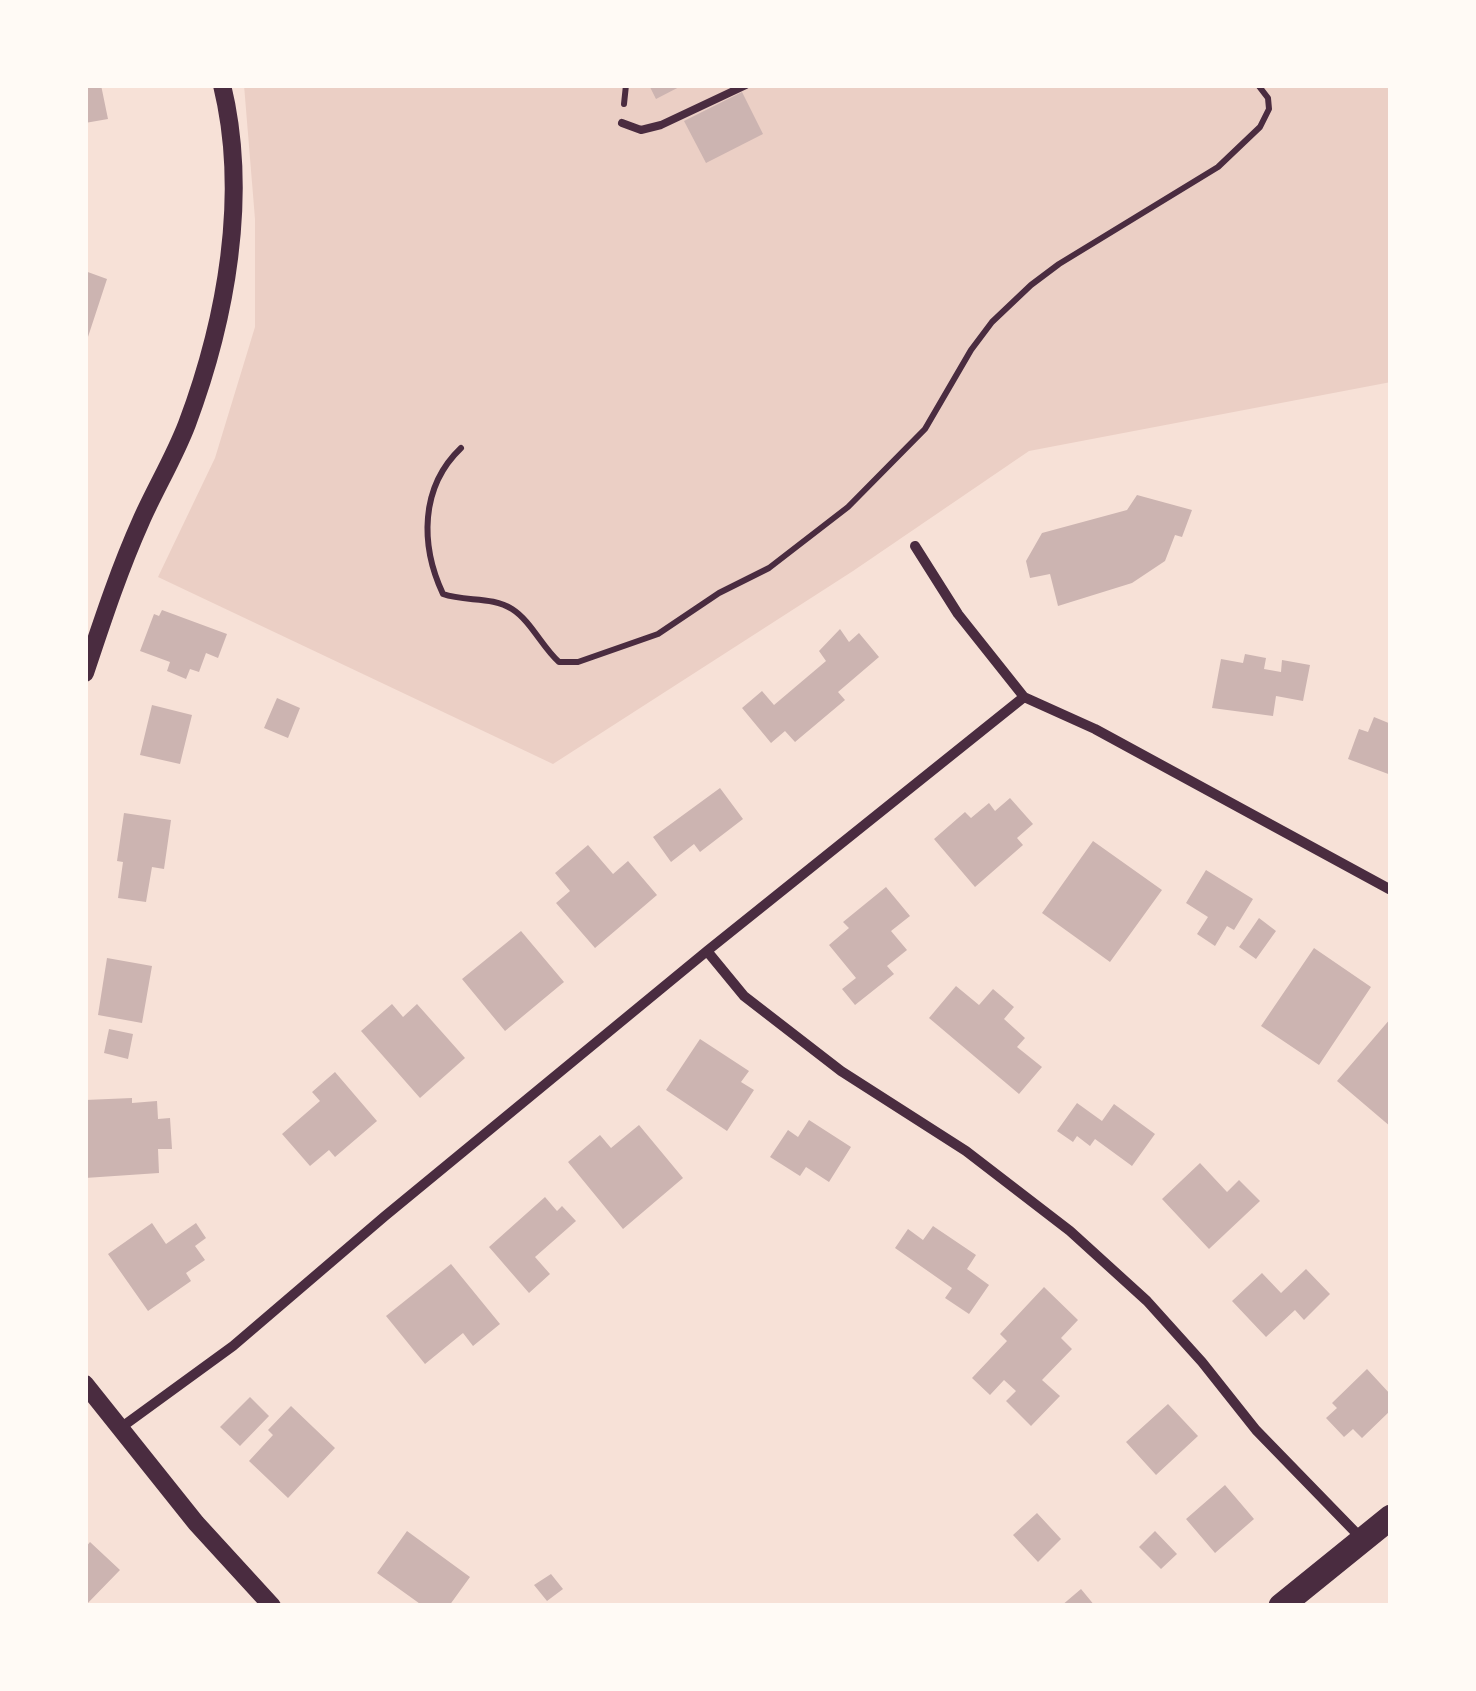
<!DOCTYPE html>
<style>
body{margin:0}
#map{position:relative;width:1476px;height:1691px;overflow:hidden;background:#f7e1d7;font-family:Arial,sans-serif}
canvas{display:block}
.frame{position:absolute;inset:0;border:88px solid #fffaf5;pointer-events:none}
</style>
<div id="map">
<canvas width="1476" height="1691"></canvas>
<div class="frame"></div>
</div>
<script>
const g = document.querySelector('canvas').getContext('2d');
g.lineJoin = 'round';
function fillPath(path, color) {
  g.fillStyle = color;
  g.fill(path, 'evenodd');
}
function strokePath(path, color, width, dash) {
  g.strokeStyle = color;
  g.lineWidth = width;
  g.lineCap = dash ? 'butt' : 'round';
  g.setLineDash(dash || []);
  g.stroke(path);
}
const green = new Path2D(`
 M 244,85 L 1391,85 L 1391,382 L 1029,451 L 853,571 L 553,764 L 158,577 L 215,458 L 255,327 L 255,219 Z`);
const building = new Path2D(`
 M 85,85 L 101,85 L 108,119 L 85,123 Z
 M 649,85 L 683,85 L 656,99 Z
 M 742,92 L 763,134 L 706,163 L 684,121 Z
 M 85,271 L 107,279 L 86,343 L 85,343 Z
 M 1137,495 L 1192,510 L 1182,537 L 1175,535 L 1165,561 L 1132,583 L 1058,606 L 1050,574 L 1030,578 L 1026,561 L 1042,533 L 1127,510 Z
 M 162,610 L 227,634 L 218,658 L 206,653 L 199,672 L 190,669 L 186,679 L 167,671 L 170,662 L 140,651 L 154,614 L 159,616 Z
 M 840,629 L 849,642 L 859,633 L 879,657 L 838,692 L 845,700 L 795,742 L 785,731 L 771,743 L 742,708 L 762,691 L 774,705 L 826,661 L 819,651 Z
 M 1245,654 L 1266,658 L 1264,669 L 1281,672 L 1282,660 L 1310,665 L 1303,701 L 1276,696 L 1273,716 L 1212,708 L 1221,659 L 1243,663 Z
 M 277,698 L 300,708 L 288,738 L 264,728 Z
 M 152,705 L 192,715 L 180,764 L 140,755 Z
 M 1374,717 L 1391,724 L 1391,775 L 1348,759 L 1359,729 L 1368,732 Z
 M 720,788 L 743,819 L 700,852 L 694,844 L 671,862 L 653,837 Z
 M 1010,798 L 1033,824 L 1017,838 L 1023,845 L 975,887 L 934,839 L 965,812 L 971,818 L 989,803 L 995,811 Z
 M 124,813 L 171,820 L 164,869 L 152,867 L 146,902 L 118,898 L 123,862 L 117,861 Z
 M 1093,841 L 1162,890 L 1110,962 L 1042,913 Z
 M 588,845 L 613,874 L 628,861 L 657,895 L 595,948 L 556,903 L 570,891 L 555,873 Z
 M 1206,870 L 1253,899 L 1234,930 L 1227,926 L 1215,946 L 1197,934 L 1208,917 L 1186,903 Z
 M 886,887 L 910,916 L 891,931 L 907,950 L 887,966 L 894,974 L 855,1005 L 842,989 L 856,978 L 829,945 L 849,928 L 843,922 Z
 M 1259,918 L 1276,931 L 1256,959 L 1239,947 Z
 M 521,931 L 564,982 L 505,1031 L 462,979 Z
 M 1314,948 L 1371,987 L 1319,1065 L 1261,1026 Z
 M 107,958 L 152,966 L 142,1023 L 98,1015 Z
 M 956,986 L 979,1005 L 993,989 L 1014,1007 L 1004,1019 L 1025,1038 L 1017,1047 L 1042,1067 L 1019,1094 L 929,1018 Z
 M 392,1004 L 403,1017 L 417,1004 L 465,1058 L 420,1098 L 361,1031 Z
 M 1391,1018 L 1391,1127 L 1337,1081 Z
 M 109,1029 L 133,1034 L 128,1059 L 104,1053 Z
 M 700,1039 L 749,1071 L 741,1082 L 754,1090 L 727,1131 L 666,1090 Z
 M 335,1072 L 377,1121 L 335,1157 L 329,1150 L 310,1166 L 282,1134 L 320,1101 L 312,1092 Z
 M 132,1098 L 132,1103 L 157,1101 L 158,1119 L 170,1118 L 172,1149 L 158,1149 L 159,1173 L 85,1178 L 85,1100 Z
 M 1077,1103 L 1102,1121 L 1114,1104 L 1155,1134 L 1132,1166 L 1095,1139 L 1090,1146 L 1077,1136 L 1073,1142 L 1057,1131 Z
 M 809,1120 L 851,1147 L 829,1182 L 806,1167 L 800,1176 L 770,1157 L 788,1130 L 798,1137 Z
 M 639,1125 L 683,1178 L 623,1229 L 568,1162 L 600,1135 L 611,1148 Z
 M 1200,1163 L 1227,1192 L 1239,1180 L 1260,1201 L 1209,1249 L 1162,1199 Z
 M 545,1197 L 557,1211 L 562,1206 L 576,1221 L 535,1257 L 550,1274 L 529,1293 L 489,1247 Z
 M 152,1223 L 166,1244 L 196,1223 L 206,1238 L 195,1246 L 205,1260 L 186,1273 L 191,1281 L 148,1311 L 108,1254 Z
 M 933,1226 L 976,1255 L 967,1269 L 989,1285 L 969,1314 L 945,1298 L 952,1288 L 895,1248 L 908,1229 L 923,1240 Z
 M 451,1264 L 500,1324 L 473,1346 L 463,1333 L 425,1364 L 386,1316 Z
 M 1306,1269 L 1330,1294 L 1304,1320 L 1295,1310 L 1266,1337 L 1232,1301 L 1262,1273 L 1281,1293 Z
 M 1044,1287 L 1078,1320 L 1061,1338 L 1072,1349 L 1042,1380 L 1060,1396 L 1031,1426 L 1006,1401 L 1016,1391 L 1004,1380 L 990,1395 L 972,1378 L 1007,1341 L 1000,1334 Z
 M 1367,1369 L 1391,1395 L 1391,1410 L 1362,1438 L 1353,1429 L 1344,1437 L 1326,1418 L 1337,1408 L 1332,1403 Z
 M 250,1397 L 269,1416 L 240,1446 L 220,1427 Z
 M 1168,1404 L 1198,1436 L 1156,1475 L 1126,1442 Z
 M 291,1406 L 335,1448 L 288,1498 L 249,1461 L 273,1435 L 268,1430 Z
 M 1225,1485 L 1254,1519 L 1215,1553 L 1186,1519 Z
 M 1037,1513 L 1061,1539 L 1038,1562 L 1013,1535 Z
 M 407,1531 L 470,1577 L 449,1606 L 423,1606 L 377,1573 Z
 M 1155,1531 L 1177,1554 L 1161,1569 L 1139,1547 Z
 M 90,1542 L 120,1570 L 85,1606 L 85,1548 Z
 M 551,1574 L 563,1589 L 547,1601 L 534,1585 Z
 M 1081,1589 L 1095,1606 L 1061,1606 Z`);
const path = new Path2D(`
 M 624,104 L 626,85
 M 461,448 C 420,487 420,545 443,594 C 465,602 492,596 512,609 C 531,621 542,647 559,662 L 578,662 L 658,634 L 719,593 L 769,568 L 848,507 L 925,429 L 971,350 L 992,322 L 1031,285 L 1059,264 L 1218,167 L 1260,127 L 1269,109 L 1268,98 L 1258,85`);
const service = new Path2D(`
 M 622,123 L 641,130 L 661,125 L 746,85`);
const minor = new Path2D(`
 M 915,546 L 958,614 L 1024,697 L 1095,729 L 1391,890
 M 707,951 L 744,996 L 841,1071 L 966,1151 L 1070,1231 L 1147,1301 L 1202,1362 L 1256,1430 L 1361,1538
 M 119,1429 L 233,1346 L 385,1216 L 707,951 L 1024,697`);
const tertiary = new Path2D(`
 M 85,673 C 102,622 119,570 141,521 C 155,489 174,458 187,424 C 226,320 249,195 222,85
 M 85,1384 L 196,1523 L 272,1606`);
const primary = new Path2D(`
 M 1281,1606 L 1391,1517`);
fillPath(green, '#ebcfc5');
fillPath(building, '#ccb4b1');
strokePath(path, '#4a2c40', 6);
strokePath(service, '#4a2c40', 8);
strokePath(minor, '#4a2c40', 10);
strokePath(tertiary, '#4a2c40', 18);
strokePath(primary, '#4a2c40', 25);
</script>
